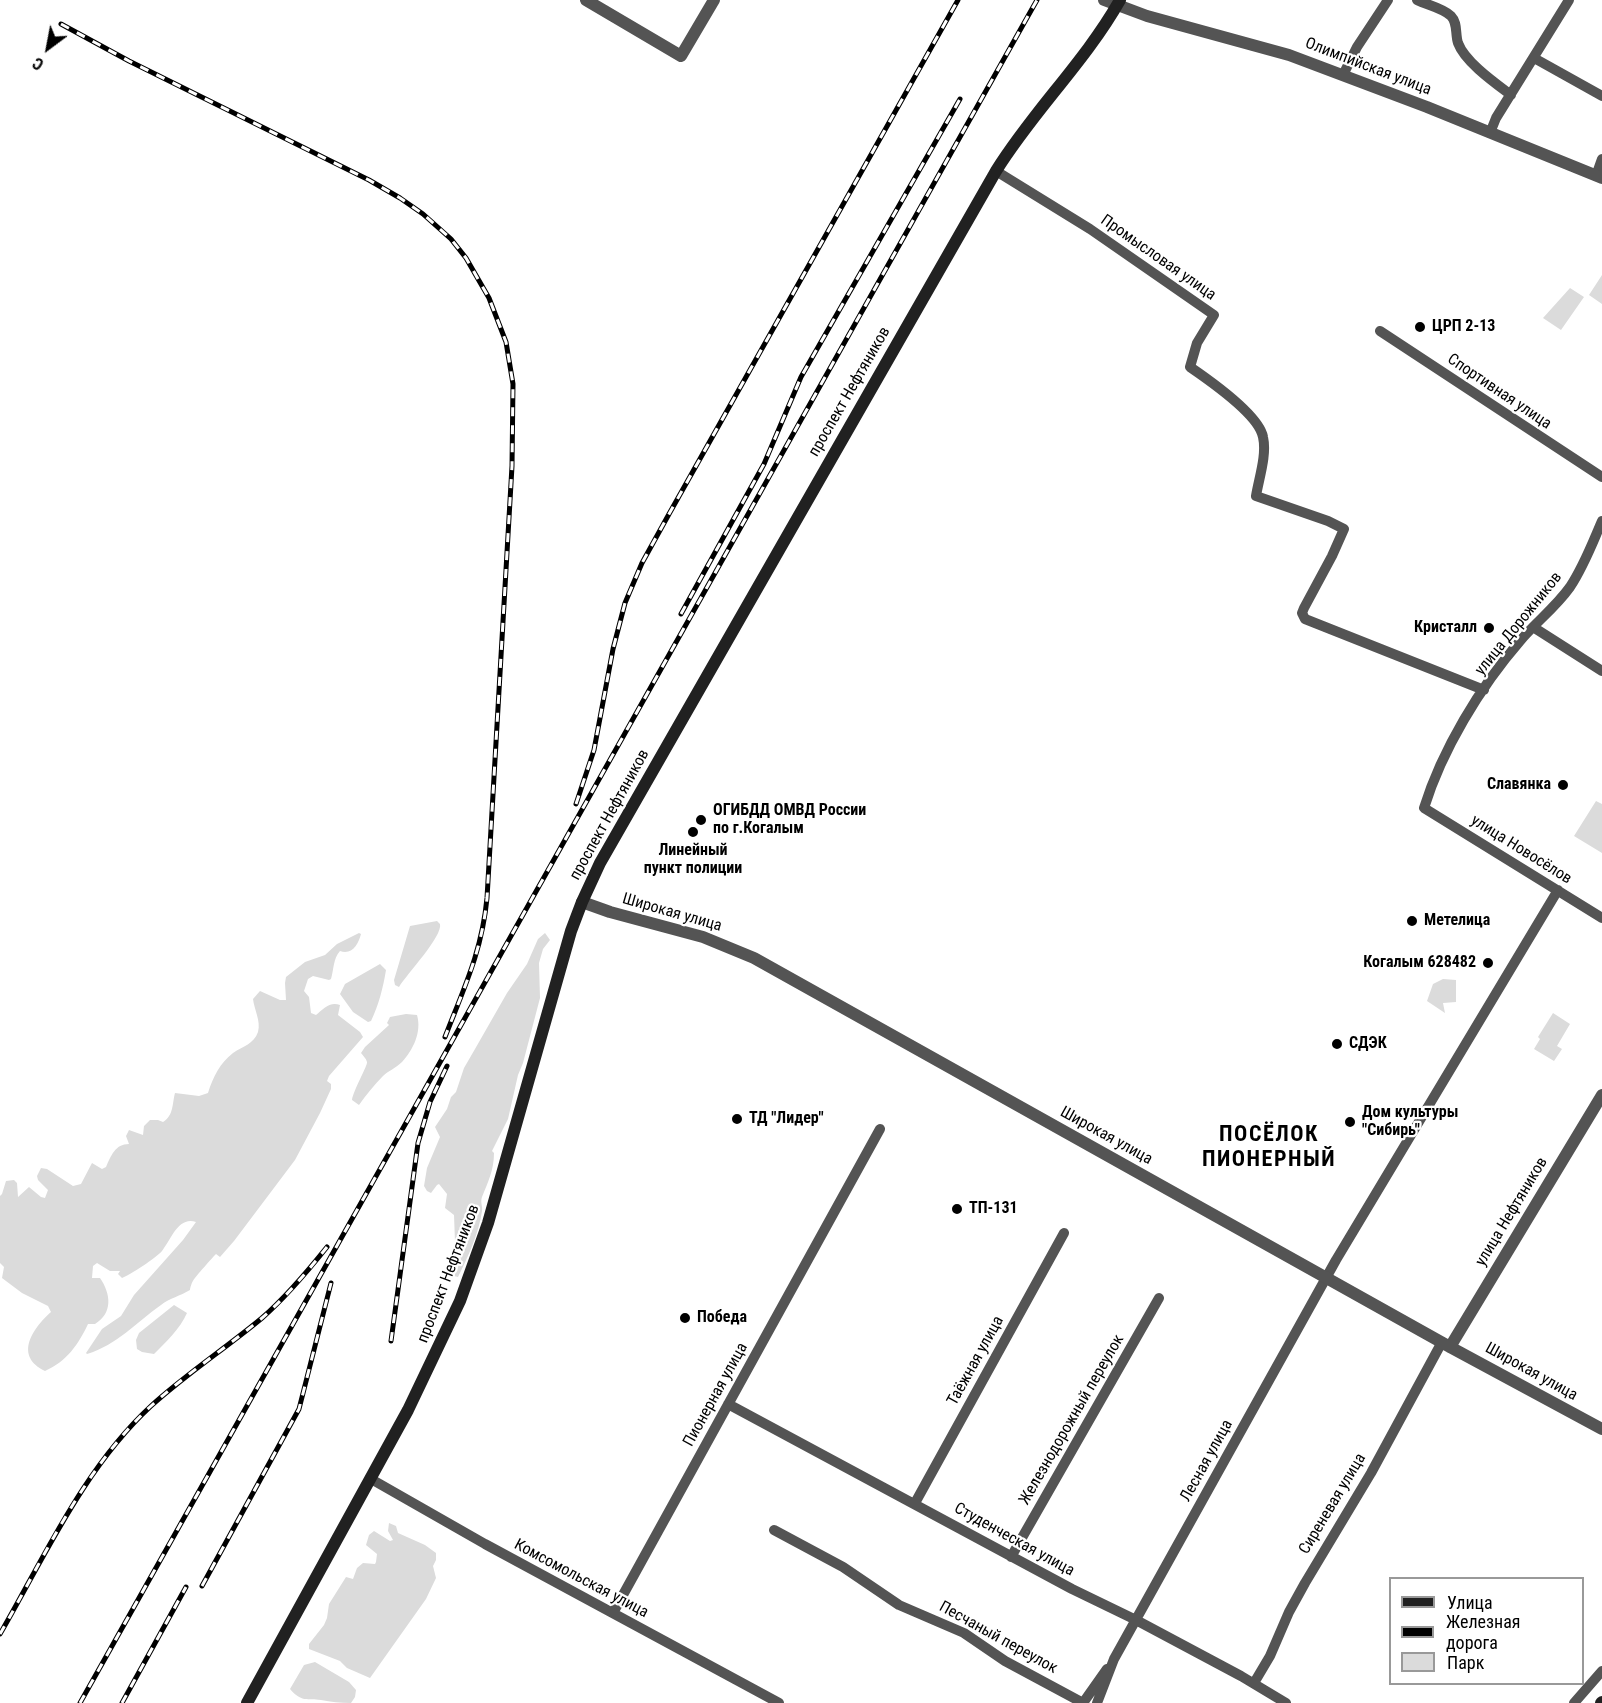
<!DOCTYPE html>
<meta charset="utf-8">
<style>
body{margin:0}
#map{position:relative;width:1602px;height:1703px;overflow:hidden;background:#fff;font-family:"Roboto Condensed",sans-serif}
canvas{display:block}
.legend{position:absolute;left:1389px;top:1577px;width:195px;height:108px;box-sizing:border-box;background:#fff;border:2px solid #999;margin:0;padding:8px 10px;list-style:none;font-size:18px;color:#000}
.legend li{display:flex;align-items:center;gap:12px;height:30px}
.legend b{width:30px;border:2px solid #999}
.north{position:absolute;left:18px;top:18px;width:60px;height:60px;-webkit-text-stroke:4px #fff;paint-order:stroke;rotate:212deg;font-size:16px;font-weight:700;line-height:24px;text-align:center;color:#000}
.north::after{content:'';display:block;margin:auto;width:21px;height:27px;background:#000;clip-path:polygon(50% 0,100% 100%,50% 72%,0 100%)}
</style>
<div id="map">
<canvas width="1602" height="1703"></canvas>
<ul class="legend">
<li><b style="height:8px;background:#212121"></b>Улица</li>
<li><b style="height:8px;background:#000"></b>Железная дорога</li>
<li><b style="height:16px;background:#dbdbdb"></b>Парк</li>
</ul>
<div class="north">С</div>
</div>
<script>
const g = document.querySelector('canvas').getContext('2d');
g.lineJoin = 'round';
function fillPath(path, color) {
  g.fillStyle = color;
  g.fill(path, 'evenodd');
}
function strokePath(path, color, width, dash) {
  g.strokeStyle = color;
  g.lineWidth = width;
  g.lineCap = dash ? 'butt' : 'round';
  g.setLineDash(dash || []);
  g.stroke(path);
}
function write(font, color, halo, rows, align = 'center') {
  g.font = font + ' "Roboto Condensed",sans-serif';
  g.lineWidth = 4.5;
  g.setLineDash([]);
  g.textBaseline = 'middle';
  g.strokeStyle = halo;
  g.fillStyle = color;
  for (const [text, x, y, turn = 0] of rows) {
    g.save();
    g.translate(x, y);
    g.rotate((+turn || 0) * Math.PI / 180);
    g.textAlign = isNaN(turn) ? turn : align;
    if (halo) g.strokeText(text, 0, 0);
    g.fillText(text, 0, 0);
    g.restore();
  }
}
const green = new Path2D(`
 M 1602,275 L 1602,304 L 1589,295 Z
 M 1570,288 L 1584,297 L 1561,330 L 1543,318 Z
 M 1596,801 L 1602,804 L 1602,853 L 1574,836 Z
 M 437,921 L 440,924 C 443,936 407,974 399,987 L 395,985 L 394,980 L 410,926 Z
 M 359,933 L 361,934 C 358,945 352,955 340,951 C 333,959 334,969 331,979 L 329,980 L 313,976 L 308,979 L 304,991 L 309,997 L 311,1013 L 316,1015 C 323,1009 330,1001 340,1005 L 338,1015 L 360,1032 L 363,1037 L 329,1076 L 327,1081 L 331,1084 L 331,1089 L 320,1113 L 295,1160 L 234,1241 L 220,1257 L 216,1254 C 213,1257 195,1277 193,1281 C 192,1282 190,1288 190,1290 C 180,1296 170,1298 161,1305 C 137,1322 117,1345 87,1354 L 86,1353 L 102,1329 L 121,1316 L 134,1295 L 183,1240 L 196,1222 C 178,1216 171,1240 162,1251 C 156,1258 130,1275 122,1278 L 118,1274 L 120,1271 L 110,1271 L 97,1263 L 93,1266 L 92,1278 L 100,1278 C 111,1294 113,1313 95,1324 L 88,1324 C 78,1345 67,1361 45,1371 C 14,1356 32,1329 51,1312 L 48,1306 L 22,1293 L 2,1278 L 4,1267 L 0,1263 L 0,1196 L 2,1194 L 6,1181 L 14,1180 L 17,1183 L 18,1197 L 29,1187 L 41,1197 L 45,1198 L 48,1190 L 38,1180 L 37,1176 L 41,1168 L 47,1169 L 73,1186 L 81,1184 L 92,1163 L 102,1169 L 106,1167 C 111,1156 115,1144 129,1144 L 126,1136 L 129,1130 L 143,1135 L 144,1126 L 150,1120 L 158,1120 L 163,1122 C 174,1115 172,1104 175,1093 L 199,1096 L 208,1093 C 213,1077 220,1063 233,1053 C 243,1046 254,1044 258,1032 C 261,1021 254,1009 253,999 L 260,991 L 280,1000 L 286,1000 L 285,983 L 286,977 L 305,962 L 325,955 L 337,944 Z
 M 545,933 L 550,940 L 543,949 L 539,963 L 540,998 L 523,1063 L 518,1075 L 508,1119 L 492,1151 L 494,1153 C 494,1170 488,1182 482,1197 C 480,1203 483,1206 482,1211 C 479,1233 468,1257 458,1277 L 454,1276 L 458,1267 L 455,1242 L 454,1215 L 445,1208 L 447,1194 L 439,1184 L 437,1185 L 431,1193 L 427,1191 L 424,1186 L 427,1168 L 440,1137 L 435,1127 L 447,1109 L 451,1097 L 456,1092 L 464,1068 L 475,1049 L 507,993 L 527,964 L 538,939 Z
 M 380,964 L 386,970 C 383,988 379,1004 371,1021 L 368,1022 L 353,1012 L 340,994 L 345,984 Z
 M 1443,979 L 1456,980 L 1456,1002 L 1443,1003 L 1445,1013 L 1427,1001 L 1433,984 Z
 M 1553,1013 L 1570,1024 L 1557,1046 L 1562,1049 L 1554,1061 L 1534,1049 L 1540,1039 L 1538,1037 Z
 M 406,1014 L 417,1015 C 422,1032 413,1050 402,1062 C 396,1068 388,1071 383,1076 C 374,1085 366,1095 359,1105 L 352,1100 C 353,1091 368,1065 367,1062 C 366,1058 363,1056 361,1053 L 365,1047 L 389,1025 L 387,1023 L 390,1017 Z
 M 174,1305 L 187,1313 C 180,1329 166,1342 154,1354 L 142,1352 L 137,1349 L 136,1340 L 139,1333 Z
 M 389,1523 L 396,1526 L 398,1533 L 425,1545 L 436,1553 L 436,1560 L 433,1566 L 436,1578 L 426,1599 L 370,1678 L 347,1668 L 340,1661 L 309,1649 L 309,1644 L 324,1625 L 327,1618 L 329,1604 L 346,1577 L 353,1579 L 357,1568 L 363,1563 L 375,1564 L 376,1562 L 377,1554 L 366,1545 L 369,1535 L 374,1531 L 390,1541 L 393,1540 L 388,1531 Z
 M 315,1662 L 349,1682 L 356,1690 L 355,1697 L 351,1703 C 340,1703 331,1702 321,1700 C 307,1698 302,1703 290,1689 L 304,1665 Z`);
const minor = new Path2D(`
 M 1417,0 C 1427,5 1443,8 1451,16 C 1458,23 1455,34 1458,43 C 1465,62 1495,83 1511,95
 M 1534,58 L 1602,96
 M 1343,75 L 1357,47 L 1388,0
 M 1490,133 L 1496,118 L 1569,0
 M 996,171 L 1090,229 L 1214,315 L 1197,343 L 1190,367 C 1209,380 1259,415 1263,437 C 1267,455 1259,478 1256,496 L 1328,521 L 1344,529 L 1332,556 L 1304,608 L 1302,613 L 1305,619 L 1484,690
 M 1596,176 L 1602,159
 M 1380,331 L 1602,477
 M 1602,521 C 1592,544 1584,566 1570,587 C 1555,608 1536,622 1520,641 C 1480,687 1442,750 1424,808 L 1602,918
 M 1533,627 L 1602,671
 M 728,1404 L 1072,1589 L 1136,1620 L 1241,1676 L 1286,1703
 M 371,1479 L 485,1544 L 779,1703
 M 915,1503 L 1064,1233
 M 774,1530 L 843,1567 L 899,1605 L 964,1633 L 1005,1661 L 1083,1703
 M 1011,1557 L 1159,1298
 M 613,1613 L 880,1129
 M 1254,1683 L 1270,1656 L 1289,1612 L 1305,1583 L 1371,1473 L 1442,1342
 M 1083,1703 L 1107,1669
 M 1097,1703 L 1114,1659 L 1336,1260 L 1558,890
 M 1574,1703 L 1602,1671`);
const tertiary = new Path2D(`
 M 586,0 L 681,56 L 714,0
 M 1104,0 L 1147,16 L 1289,55 L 1427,107 L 1602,178
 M 582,902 L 610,912 L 703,937 L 754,958 L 1450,1347 L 1602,1429
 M 1450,1347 L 1602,1095`);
const secondary = new Path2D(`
 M 247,1703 L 408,1410 L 460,1301 L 488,1223 L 571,931 L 582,902 L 600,863 L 996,171 C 1033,111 1085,62 1120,0
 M 1601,1703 L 1602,1702`);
const rail = new Path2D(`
 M 61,24 L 129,61 L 369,180 L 400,198 L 423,214 L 451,239 L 466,258 L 489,298 L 506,342 L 513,384 L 512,466 L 487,898 C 482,951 464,988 445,1037
 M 681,614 L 764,464 L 801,377 L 960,99
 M 576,804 L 594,750 L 613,649 L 625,603 L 642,563 L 669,514 L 958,0
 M 391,1341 L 418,1143 L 430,1102 L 447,1066
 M 202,1586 L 299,1409 L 331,1283
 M 0,1634 C 45,1556 84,1468 151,1406 C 186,1374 226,1348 262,1318 C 286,1297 307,1272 327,1247
 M 80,1703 L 1037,0
 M 122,1703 L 186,1587`);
const markers = [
 [1420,327,6,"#000"],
 [1489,628,6,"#000"],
 [1563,785,6,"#000"],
 [701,820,6,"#000"],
 [693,832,6,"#000"],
 [1412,921,6,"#000"],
 [1488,963,6,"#000"],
 [1337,1044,6,"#000"],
 [737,1119,6,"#000"],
 [1350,1122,6,"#000"],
 [957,1209,6,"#000"],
 [685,1318,6,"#000"]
];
const streetNames = [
 ["Олимпийская улица",1368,67,21],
 ["Промысловая улица",1158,258,35],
 ["проспект Нефтяников",850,392,-60],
 ["Спортивная улица",1499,392,34],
 ["улица Дорожников",1519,624,-51],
 ["проспект Нефтяников",610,815,-61],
 ["улица Новосёлов",1521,850,32],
 ["Широкая улица",672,913,16],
 ["Широкая улица",1106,1136,29],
 ["улица Нефтяников",1512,1212,-59],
 ["проспект Нефтяников",449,1274,-69],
 ["Таёжная улица",976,1361,-61],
 ["Широкая улица",1531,1372,29],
 ["Пионерная улица",716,1395,-61],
 ["Железнодорожный переулок",1072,1420,-60],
 ["Лесная улица",1207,1461,-61],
 ["Сиреневая улица",1333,1504,-59],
 ["Студенческая улица",1014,1540,29],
 ["Комсомольская улица",581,1579,28],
 ["Песчаный переулок",998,1638,29]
];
const poiNames = [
 ["ЦРП 2-13",1432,327],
 ["Кристалл",1477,628,"right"],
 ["Славянка",1551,785,"right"],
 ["ОГИБДД ОМВД России",713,811],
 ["по г.Когалым",713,829],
 ["Линейный",693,851,"center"],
 ["пункт полиции",693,869,"center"],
 ["Метелица",1424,921],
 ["Когалым 628482",1476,963,"right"],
 ["СДЭК",1349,1044],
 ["Дом культуры",1362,1113],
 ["\"Сибирь\"",1362,1131],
 ["ТД \"Лидер\"",749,1119],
 ["ТП-131",969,1209],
 ["Победа",697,1318]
];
const districtNames = [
 ["ПОСЁЛОК",1269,1135],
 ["ПИОНЕРНЫЙ",1269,1160]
];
fillPath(green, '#dbdbdb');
strokePath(minor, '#545454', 10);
strokePath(tertiary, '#545454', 12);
strokePath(secondary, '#212121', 12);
strokePath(rail, '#000', 5);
strokePath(rail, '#fff', 3, [9]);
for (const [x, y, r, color] of markers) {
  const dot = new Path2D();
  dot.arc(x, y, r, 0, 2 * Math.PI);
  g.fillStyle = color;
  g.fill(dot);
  strokePath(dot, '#fff', 2);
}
write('16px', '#000', '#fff', streetNames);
write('bold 16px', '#000', '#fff', poiNames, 'left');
g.letterSpacing = '1.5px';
write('bold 22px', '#000', '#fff', districtNames);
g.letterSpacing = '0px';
</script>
